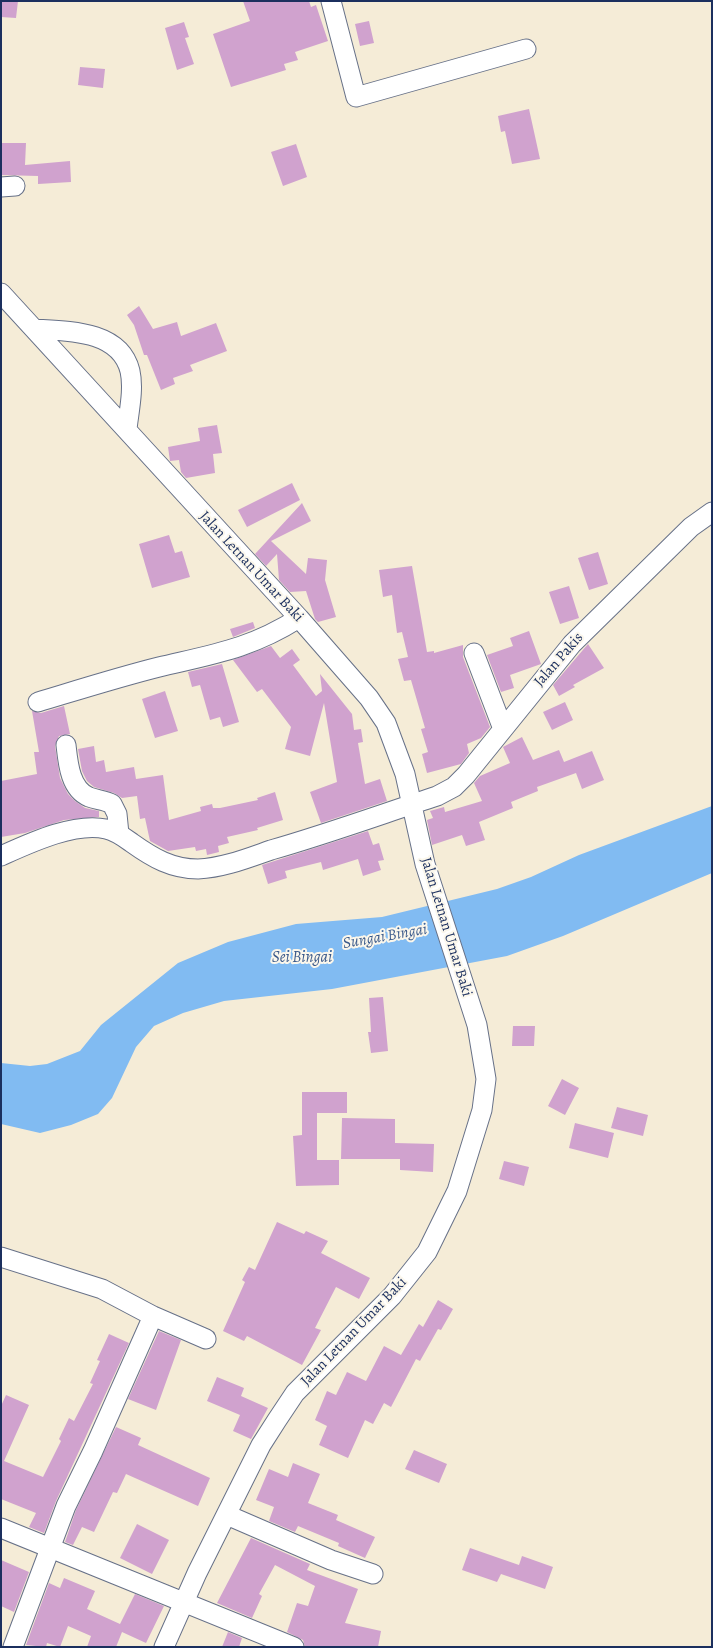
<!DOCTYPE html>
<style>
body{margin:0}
#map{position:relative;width:713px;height:1648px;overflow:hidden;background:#f5ecd7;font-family:Alegreya,serif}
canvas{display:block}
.frame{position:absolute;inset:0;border:2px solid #1b2f5e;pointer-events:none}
</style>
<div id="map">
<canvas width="713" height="1648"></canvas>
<div class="frame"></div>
</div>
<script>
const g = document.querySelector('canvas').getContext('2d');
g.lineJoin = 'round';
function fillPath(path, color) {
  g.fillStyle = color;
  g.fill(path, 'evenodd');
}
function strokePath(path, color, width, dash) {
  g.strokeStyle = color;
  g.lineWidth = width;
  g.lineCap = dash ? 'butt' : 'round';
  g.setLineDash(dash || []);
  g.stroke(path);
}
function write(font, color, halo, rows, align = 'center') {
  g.font = font + ' Alegreya,serif';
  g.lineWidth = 4;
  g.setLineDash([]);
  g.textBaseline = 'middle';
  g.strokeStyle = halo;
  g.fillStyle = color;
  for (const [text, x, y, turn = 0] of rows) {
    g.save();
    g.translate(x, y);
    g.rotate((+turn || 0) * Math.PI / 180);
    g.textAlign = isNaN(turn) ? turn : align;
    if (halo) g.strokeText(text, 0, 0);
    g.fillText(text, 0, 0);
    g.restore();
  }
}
const water = new Path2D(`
 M 712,806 L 712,873 L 563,936 L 507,956 L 332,989 L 224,1001 L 183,1013 L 154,1026 L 136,1047 L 112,1098 L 98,1114 L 71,1125 L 40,1133 L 1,1124 L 1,1063 L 30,1066 L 47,1064 L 80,1051 L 101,1025 L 178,963 L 228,942 L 296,924 L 382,917 L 497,889 L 531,877 L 579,855 Z`);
const building = new Path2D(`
 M 2,1 L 18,1 L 16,18 L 1,17 Z
 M 243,1 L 309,1 L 311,7 L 316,5 L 328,41 L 295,52 L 298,60 L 284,64 L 286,70 L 231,87 L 213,34 L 250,21 Z
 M 369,21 L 374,43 L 360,46 L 355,24 Z
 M 184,22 L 189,37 L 185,38 L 194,64 L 177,70 L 165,28 Z
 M 80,67 L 105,69 L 103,88 L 78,85 Z
 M 529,109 L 540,159 L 512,164 L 505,131 L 501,132 L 498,116 Z
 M 1,143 L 26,143 L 25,165 L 70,161 L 71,182 L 38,184 L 38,176 L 1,175 Z
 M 296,144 L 307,177 L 283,186 L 271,152 Z
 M 139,306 L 153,329 L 177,322 L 181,336 L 216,323 L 227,351 L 190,365 L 193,371 L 173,378 L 175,384 L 161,390 L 147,355 L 144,355 L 134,325 L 127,315 Z
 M 217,425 L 222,453 L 213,454 L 215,473 L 186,478 L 181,472 L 179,460 L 170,461 L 168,447 L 200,441 L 198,428 Z
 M 292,483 L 300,500 L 247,527 L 238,510 Z
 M 302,503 L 311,521 L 271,541 L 306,574 L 308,558 L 327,560 L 325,580 L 336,617 L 318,622 L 315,619 L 306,591 L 290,592 L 279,580 L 277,554 L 266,566 L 255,554 Z
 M 169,535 L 175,553 L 182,551 L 190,577 L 152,588 L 139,544 Z
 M 598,552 L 608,584 L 589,590 L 578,558 Z
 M 412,566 L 427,652 L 434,651 L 434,653 L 463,645 L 463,657 L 490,727 L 481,738 L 467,744 L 469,753 L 461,764 L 427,773 L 422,754 L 428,752 L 421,729 L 425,728 L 411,680 L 404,681 L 398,659 L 408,657 L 402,632 L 397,633 L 392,595 L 383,597 L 379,570 Z
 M 569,586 L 579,618 L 560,624 L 549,592 Z
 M 253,622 L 255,628 L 233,637 L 230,629 Z
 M 529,631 L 541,664 L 510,675 L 514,688 L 501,692 L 487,655 L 513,646 L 510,638 Z
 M 588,644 L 604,668 L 573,685 L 575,687 L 559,696 L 553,685 Z
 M 271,646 L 280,658 L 292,649 L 300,660 L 293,665 L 316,696 L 322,691 L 320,674 L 352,714 L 354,730 L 361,729 L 363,742 L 358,743 L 365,784 L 380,779 L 387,801 L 321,823 L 310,792 L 337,782 L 324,703 L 310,756 L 285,749 L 291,727 L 262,689 L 257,692 L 233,660 Z
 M 222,664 L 239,722 L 223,727 L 220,717 L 210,720 L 200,685 L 192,687 L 188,672 Z
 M 165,691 L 178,731 L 155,738 L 142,699 Z
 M 565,702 L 573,720 L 552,730 L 543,712 Z
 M 64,706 L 70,734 L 59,736 L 55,746 L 60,778 L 68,794 L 75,801 L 85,808 L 99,811 L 99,817 L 64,820 L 25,833 L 1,837 L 1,781 L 37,774 L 34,752 L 39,752 L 32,711 L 41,713 Z
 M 522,737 L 533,760 L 559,750 L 564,762 L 592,751 L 604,780 L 582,789 L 576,773 L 537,787 L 538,791 L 511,802 L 513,808 L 479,822 L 485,840 L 466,846 L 462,835 L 432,845 L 427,820 L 433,818 L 430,811 L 444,807 L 445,812 L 482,801 L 474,783 L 480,776 L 510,763 L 503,747 Z
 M 94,746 L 96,762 L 104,760 L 106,772 L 134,767 L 136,779 L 163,775 L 169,820 L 201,811 L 200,807 L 212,804 L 213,808 L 220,808 L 258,800 L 257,798 L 275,792 L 283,820 L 257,828 L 258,830 L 227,837 L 229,843 L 218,846 L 219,852 L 207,855 L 206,849 L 196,851 L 195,847 L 168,851 L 150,841 L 145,818 L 140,819 L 137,796 L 122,798 L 114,793 L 94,787 L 87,781 L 82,771 L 78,749 Z
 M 368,831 L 373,845 L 379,843 L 384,860 L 378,861 L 381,870 L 363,876 L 358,859 L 323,870 L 321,862 L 285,871 L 287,878 L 268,884 L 262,865 Z
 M 383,997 L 388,1051 L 371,1053 L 368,1032 L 371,1032 L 369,998 Z
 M 513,1026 L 535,1026 L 534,1046 L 512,1046 Z
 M 562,1079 L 579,1088 L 565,1115 L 548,1106 Z
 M 302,1092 L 347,1092 L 347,1113 L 317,1113 L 317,1160 L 339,1160 L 339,1185 L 296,1186 L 293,1136 L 302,1135 Z
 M 617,1107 L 648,1115 L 643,1136 L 611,1128 Z
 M 342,1118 L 395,1119 L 395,1143 L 434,1144 L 433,1172 L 400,1170 L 400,1159 L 341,1159 Z
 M 575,1123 L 614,1133 L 608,1158 L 569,1148 Z
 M 504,1161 L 529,1167 L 524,1186 L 499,1179 Z
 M 277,1222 L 304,1234 L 306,1231 L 328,1241 L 321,1253 L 370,1278 L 359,1299 L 336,1287 L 315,1328 L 321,1330 L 302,1365 L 247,1336 L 244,1341 L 223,1331 L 245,1282 L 242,1280 L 249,1267 L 255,1270 Z
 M 438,1300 L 453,1309 L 441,1330 L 438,1329 L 420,1361 L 416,1359 L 391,1407 L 384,1403 L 373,1424 L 365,1420 L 348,1458 L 319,1445 L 327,1426 L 315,1420 L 327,1391 L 336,1395 L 347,1372 L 366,1381 L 384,1346 L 401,1355 L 419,1324 L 423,1327 Z
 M 159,1331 L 181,1340 L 156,1410 L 128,1399 Z
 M 109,1334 L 129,1343 L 56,1501 L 44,1533 L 29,1527 L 36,1513 L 1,1499 L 1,1406 L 6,1395 L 29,1405 L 4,1461 L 43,1477 L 61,1441 L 59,1439 L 69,1418 L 74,1421 L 93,1384 L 90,1383 L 100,1361 L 97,1360 Z
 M 217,1377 L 244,1388 L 241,1396 L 268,1408 L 251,1439 L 233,1431 L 240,1415 L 207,1401 Z
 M 116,1427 L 141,1438 L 138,1445 L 210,1478 L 198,1506 L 126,1474 L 117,1493 L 113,1492 L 94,1532 L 82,1527 L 73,1545 L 65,1542 L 76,1510 Z
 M 414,1450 L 447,1464 L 439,1483 L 405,1469 Z
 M 293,1463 L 320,1474 L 308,1503 L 338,1515 L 336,1520 L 375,1537 L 365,1558 L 338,1546 L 339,1543 L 298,1526 L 295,1532 L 269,1521 L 274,1507 L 256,1500 L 269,1469 L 288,1477 Z
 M 137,1524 L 169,1540 L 152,1574 L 120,1558 Z
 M 251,1538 L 310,1564 L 307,1570 L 358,1589 L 345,1623 L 381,1631 L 378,1647 L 305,1647 L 303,1640 L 287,1632 L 297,1603 L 308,1606 L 315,1586 L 275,1565 L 259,1594 L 262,1596 L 252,1618 L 217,1603 Z
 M 470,1548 L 519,1565 L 522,1556 L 553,1567 L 545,1589 L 501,1574 L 497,1582 L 462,1570 Z
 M 1,1560 L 29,1572 L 14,1612 L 1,1606 Z
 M 64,1578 L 95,1591 L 87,1609 L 120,1624 L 135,1594 L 164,1606 L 146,1643 L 122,1632 L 116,1647 L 87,1647 L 91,1636 L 68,1626 L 60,1647 L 47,1643 L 46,1647 L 26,1645 L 49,1583 L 60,1588 Z
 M 228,1632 L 242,1638 L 239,1647 L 222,1647 Z`);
const minor = new Path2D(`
 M 331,1 L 356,97 L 526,49
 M 1,187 L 15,186
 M 1,293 L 299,618 L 369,698 L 386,723 L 405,774 L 425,864 L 477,1025 L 486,1079 L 482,1110 L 457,1191 L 427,1252 L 392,1296 L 295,1393 L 277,1420 L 261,1445 L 197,1573 L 164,1647
 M 34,329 C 68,331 120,330 130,371 C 134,389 129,411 127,429
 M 474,653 L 503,729
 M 38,702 C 78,690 119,677 159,667 C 214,654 250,649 299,618
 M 66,745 C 68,763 70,789 89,797 C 97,800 105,800 112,804 L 117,814 L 119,834
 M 1,856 C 30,843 74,822 106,829 C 116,831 125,838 132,843 C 153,858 172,869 198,869 C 223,868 248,858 271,850 C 327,834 382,814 437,796 L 454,787 L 466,775 L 572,644 L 691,527 L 712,512
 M 1,1257 L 102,1289 L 153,1316 L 206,1339
 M 227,1515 L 331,1560 L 373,1574
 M 1,1528 L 294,1647
 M 13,1647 L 66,1506 L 93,1451 L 153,1316`);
const streetNames = [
 ["Jalan Letnan Umar Baki",251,567,47],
 ["Jalan Pakis",559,660,-49],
 ["Jalan Letnan Umar Baki",446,927,73],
 ["Jalan Letnan Umar Baki",354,1332,-46]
];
const waterNames = [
 ["Sungai Bingai",385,937,-10],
 ["Sei Bingai",302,958]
];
fillPath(water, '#81bbf2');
fillPath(building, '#d0a2ce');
strokePath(minor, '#677188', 21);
strokePath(minor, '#fff', 19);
write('15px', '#1b2f5e', '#fbf7ec', streetNames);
write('italic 16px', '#3a598a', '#fbf7ec', waterNames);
</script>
